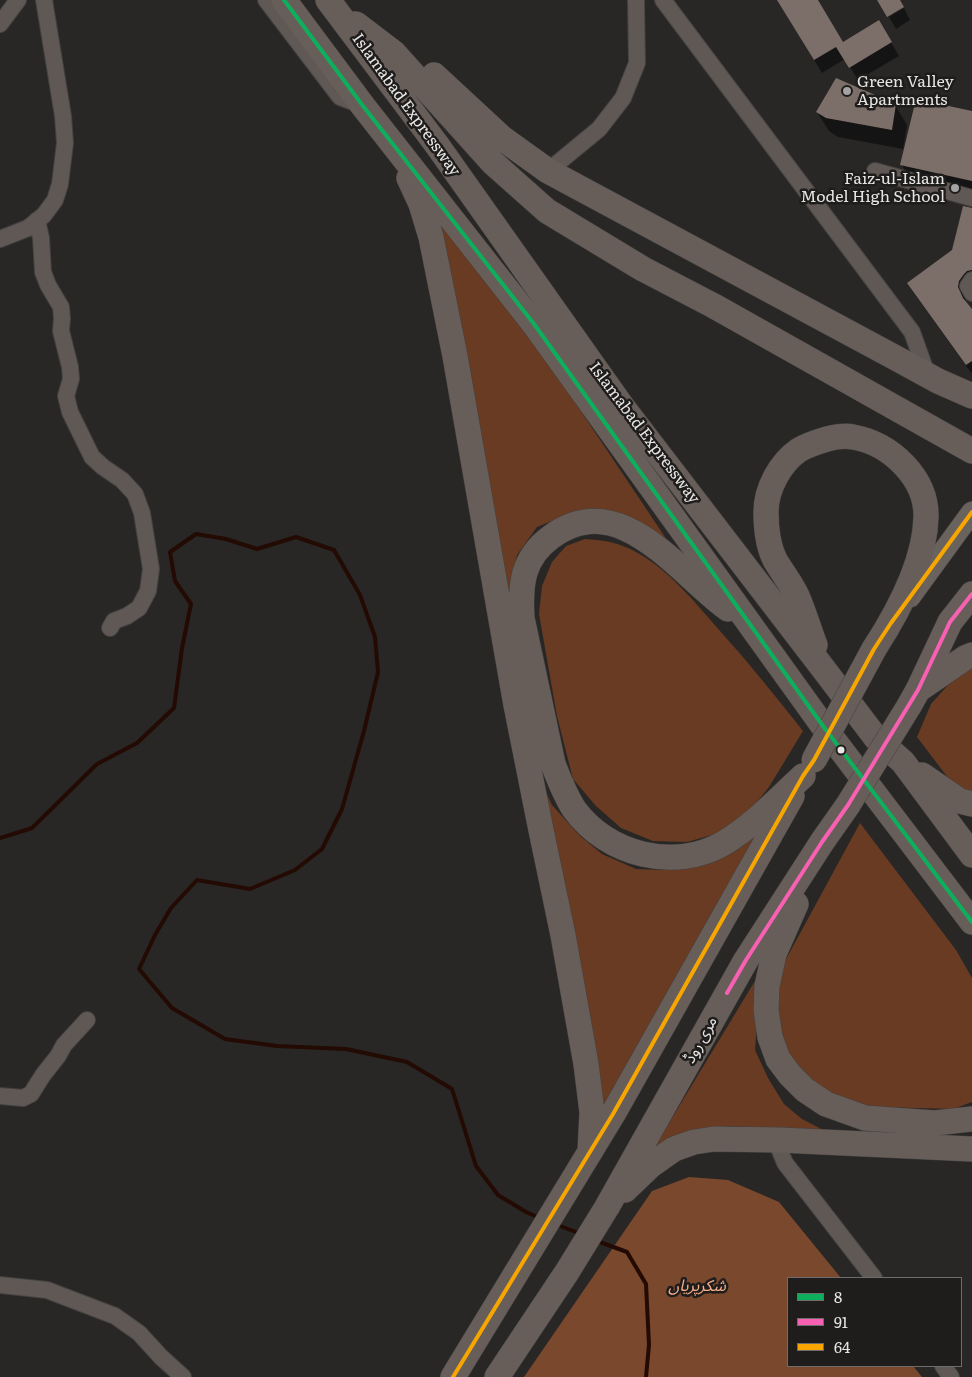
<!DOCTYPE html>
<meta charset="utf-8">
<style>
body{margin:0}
#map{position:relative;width:972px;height:1377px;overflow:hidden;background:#282726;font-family:Literata,serif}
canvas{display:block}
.legend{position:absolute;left:787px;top:1277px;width:175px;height:90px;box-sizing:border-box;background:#1f1d1c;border:1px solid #6f6d6c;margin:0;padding:6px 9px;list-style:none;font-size:15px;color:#e7e5e4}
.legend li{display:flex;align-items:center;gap:10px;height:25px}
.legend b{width:25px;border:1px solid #6f6d6c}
</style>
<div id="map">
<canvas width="972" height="1377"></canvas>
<ul class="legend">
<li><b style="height:6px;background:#0daf5c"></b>8</li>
<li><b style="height:6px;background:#f860b3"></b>91</li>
<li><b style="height:6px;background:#f7a600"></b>64</li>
</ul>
</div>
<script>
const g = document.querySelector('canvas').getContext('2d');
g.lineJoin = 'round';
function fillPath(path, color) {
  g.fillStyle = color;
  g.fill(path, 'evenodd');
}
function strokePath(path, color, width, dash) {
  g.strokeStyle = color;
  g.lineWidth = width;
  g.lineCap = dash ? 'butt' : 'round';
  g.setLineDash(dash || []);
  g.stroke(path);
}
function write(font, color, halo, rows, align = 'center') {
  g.font = font + ' Literata,"Noto Sans Arabic",serif';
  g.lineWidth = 5;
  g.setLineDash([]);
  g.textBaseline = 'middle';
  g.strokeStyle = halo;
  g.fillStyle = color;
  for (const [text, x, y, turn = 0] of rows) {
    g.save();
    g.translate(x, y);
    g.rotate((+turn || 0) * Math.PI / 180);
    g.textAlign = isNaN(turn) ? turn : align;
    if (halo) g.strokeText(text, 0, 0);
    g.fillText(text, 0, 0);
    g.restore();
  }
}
const green = new Path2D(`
 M 429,199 L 530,335 L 667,540 L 627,515 L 601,509 L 569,514 L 537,527 L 517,555 L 509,594 Z
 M 585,539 C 598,540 610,541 623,546 C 662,561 693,600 720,631 C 749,663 776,697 803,731 L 769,787 L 747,814 L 719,833 L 687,842 L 653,841 L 621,828 L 596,806 L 573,779 L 557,716 L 539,614 L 542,586 L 552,562 L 566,546 Z
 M 972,663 L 972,796 L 955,787 L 917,737 L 931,704 L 966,665 Z
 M 544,788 L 552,805 L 579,835 L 602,854 L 636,869 L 664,870 L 697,867 L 720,858 L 763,826 L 601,1121 Z
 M 860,823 L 956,950 L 972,978 L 972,1102 L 953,1109 L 879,1107 L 849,1103 L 820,1091 L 797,1069 L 780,1043 L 775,987 L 785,961 Z
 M 761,971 L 755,1050 L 768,1078 L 784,1104 L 802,1119 L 829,1133 L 729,1126 L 689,1133 L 652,1151 Z`);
const forest = new Path2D(`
 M 689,1177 L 728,1180 L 779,1202 L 841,1278 L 788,1278 L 788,1366 L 913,1366 L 922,1377 L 524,1377 L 652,1191 Z`);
const shadow = new Path2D(`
 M 778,0 L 820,0 L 818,1 L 843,43 L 879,22 L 899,56 L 858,80 L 845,59 L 822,73 Z
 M 904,8 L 910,20 L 896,29 L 889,17 Z
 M 895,105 L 907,125 L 903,149 L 838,137 L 829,131 L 817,112 Z
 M 972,113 L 972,192 L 909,178 L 902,165 Z
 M 972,209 L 972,287 L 966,295 L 965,301 L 972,311 L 972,374 L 916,296 L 908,283 L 953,251 Z`);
const stream = new Path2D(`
 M 0,838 L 32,828 L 97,764 L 137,743 L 174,708 L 182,648 L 191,604 L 175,581 L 170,552 L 196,534 L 226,539 L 257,549 L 296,537 L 334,550 L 360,595 L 375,637 L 378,672 L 364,731 L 342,809 L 322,849 L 295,870 L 250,889 L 197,880 L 171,908 L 155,935 L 139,969 L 172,1008 L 225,1039 L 277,1046 L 346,1049 L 407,1062 L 452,1089 L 476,1166 L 498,1195 L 526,1212 L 540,1218
 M 555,1224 L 581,1234
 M 597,1241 L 627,1252 L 646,1284 L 649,1345 L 646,1377`);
const building = new Path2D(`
 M 777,0 L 818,0 L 843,42 L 879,20 L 892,42 L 849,68 L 836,47 L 814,60 Z
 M 877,0 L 900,0 L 904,7 L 887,17 Z
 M 836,78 L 896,104 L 892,130 L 826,118 L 816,112 Z
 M 916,99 L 972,111 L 972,181 L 900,165 Z
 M 963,206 L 972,208 L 972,270 L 967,271 L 964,274 L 959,281 L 958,287 L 963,298 L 972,309 L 972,361 L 966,365 L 907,283 L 952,250 Z`);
const minor = new Path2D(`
 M 266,0 L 340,97 L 361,105
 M 663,0 L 912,332 L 927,374
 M 0,24 L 18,0
 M 548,171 L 599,129 L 623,98 L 637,63 L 636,0
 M 875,171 L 972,198
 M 37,220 L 41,238 L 43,272 L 48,285 L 61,307 L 62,318 L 61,331 L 70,367 L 71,379 L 66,396 L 70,412 L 92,457 L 103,467 L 122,480 L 135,494 L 142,513 L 151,569 L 148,591 L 139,608 L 127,616 L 114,621 L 110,628
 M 0,239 L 28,228 L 44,215 L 55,200 L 60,184 L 65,143 L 63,116 L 44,0
 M 972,280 L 968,286 L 972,293
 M 0,1096 L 23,1098 L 31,1094 L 43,1075 L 58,1056 L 64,1045 L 87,1020
 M 780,1140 L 780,1151 L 785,1163 L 874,1278
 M 0,1285 L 47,1290 L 115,1316 L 139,1333 L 161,1357 L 183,1377
 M 943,1366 L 951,1377`);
const major = new Path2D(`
 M 910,597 L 972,512`);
const highway = new Path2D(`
 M 284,0 L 363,106 L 534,324 L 823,726 L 972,922
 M 328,0 L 437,145 L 621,405 L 822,667 L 876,738 L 903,762 L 972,855
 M 356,24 L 394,53 L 493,163 L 547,211 L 643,269 L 714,306 L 972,451
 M 434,75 L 502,138 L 548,171 L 894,357 L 938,381 L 972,396
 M 409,178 L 421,204 L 431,237 L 455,356 L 516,705 L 541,830 L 563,935 L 586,1064 L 592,1112 L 590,1152
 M 728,609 C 678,573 620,486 551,537 C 522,558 520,585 522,618 L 553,764 C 559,779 565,795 574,809 C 607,855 675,872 724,843 C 754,825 778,799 803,776
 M 815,645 C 809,629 804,612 797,596 C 791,583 782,572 775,560 C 768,546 766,528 766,512 C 766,489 780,463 799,450 C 807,445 817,442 827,439 C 835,437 844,435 853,437 C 890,443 927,478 926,517 C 925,562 898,612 874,649
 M 918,690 L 965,658 L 972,655
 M 909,706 L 918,690 L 950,622 L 972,594
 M 922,775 L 960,801 L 972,804
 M 796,904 L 774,954 L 767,986 L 766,1010 L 770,1037 L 778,1059 L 790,1075 L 805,1090 L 826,1104 L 865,1118 L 935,1123 L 972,1119
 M 625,1190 L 650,1166 L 674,1149 L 694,1142 L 714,1139 L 780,1140 L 972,1149
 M 453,1377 L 613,1114 L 792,796
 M 497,1377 L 567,1272 L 607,1207 L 746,960 L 822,842 L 848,805`);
const highwayBridge = new Path2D(`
 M 814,760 L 874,649
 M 848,805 L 909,706`);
const bus1 = new Path2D(`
 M 284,0 L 363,106 L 534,324 L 823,726 L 972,922`);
const bus2 = new Path2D(`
 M 727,993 L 746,960 L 822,842 L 848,805 L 918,690 L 950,622 L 972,594`);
const bus3 = new Path2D(`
 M 453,1377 L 613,1114 L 803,776 L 814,760 L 874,649 L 891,623 L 972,512`);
const markers = [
 [847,91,5,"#a4a2a2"],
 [955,188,5,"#a4a2a2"],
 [841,750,4.5,"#e7e5e4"]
];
const poiNames = [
 ["Green Valley",857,82],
 ["Apartments",857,100],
 ["Faiz-ul-Islam",945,179,"right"],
 ["Model High School",945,197,"right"]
];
const streetNames = [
 ["Islamabad Expressway",406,105,54],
 ["Islamabad Expressway",644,433,53],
 ["مری روڈ",701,1040,-61]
];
const parkNames = [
 ["شکرپریاں",697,1286]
];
fillPath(green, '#693b22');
fillPath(forest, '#7a482d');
fillPath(shadow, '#0007');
strokePath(stream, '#230a03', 4);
fillPath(building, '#7c6f69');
strokePath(minor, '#434241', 18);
strokePath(major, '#434241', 22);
strokePath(highway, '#434241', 26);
strokePath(minor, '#605854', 16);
strokePath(major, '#6a625c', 21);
strokePath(highway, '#685e59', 25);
strokePath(highwayBridge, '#434241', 26, []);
strokePath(highwayBridge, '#685e59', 25);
strokePath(bus1, '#0daf5c', 4);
strokePath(bus2, '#f860b3', 4);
strokePath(bus3, '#f7a600', 4);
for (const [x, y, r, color] of markers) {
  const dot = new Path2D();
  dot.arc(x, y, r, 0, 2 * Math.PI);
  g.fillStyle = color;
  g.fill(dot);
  strokePath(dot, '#1f1d1c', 2);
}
write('16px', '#e7e5e4', '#1f1d1c', poiNames, 'left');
write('16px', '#e7e5e4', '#1f1d1c', streetNames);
write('italic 16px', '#f4ad89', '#1f1d1c', parkNames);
</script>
